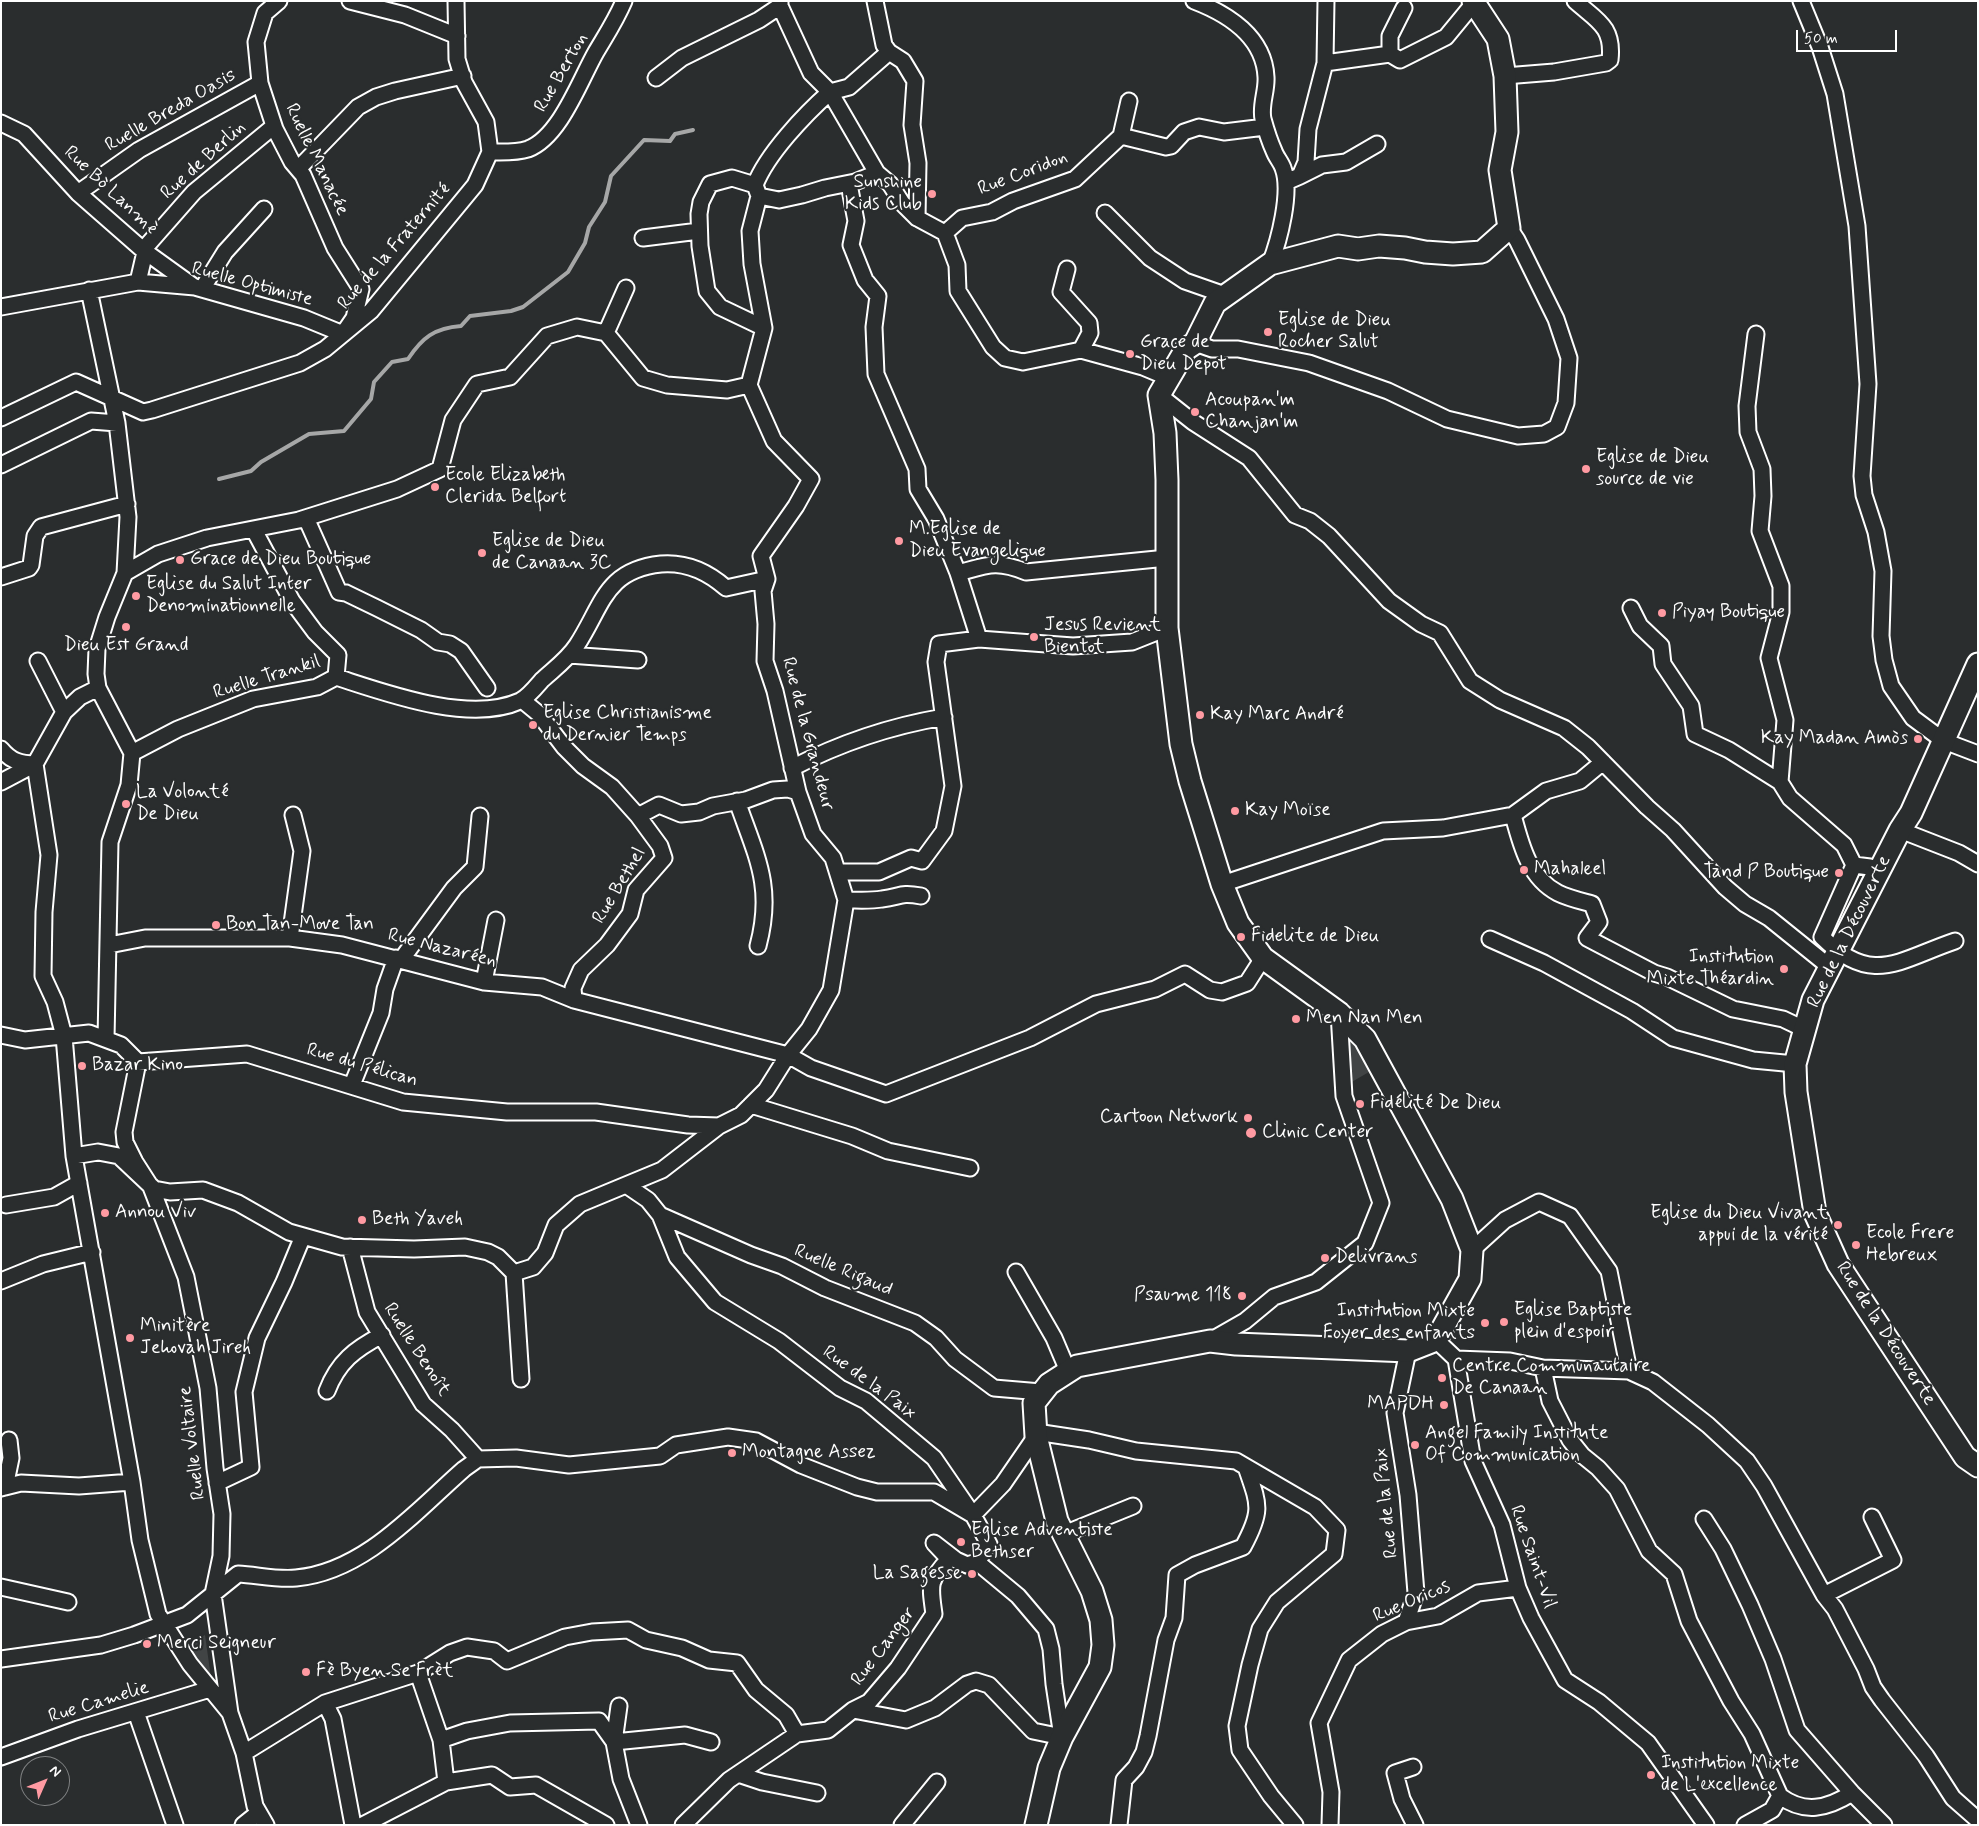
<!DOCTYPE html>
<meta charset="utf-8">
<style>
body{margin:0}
#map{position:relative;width:1979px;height:1826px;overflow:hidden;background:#2a2d2e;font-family:Mynerve,sans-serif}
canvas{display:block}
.frame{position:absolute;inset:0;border:2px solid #fff;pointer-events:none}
.north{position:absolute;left:20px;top:1756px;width:50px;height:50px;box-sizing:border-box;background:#2a2d2e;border:1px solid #7f8182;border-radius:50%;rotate:46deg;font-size:14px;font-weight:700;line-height:20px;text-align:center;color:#fff}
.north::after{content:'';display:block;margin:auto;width:18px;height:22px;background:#ff9aa2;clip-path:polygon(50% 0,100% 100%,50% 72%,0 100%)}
.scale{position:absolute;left:1796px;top:30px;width:101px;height:22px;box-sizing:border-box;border:2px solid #fff;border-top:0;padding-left:6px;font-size:15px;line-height:18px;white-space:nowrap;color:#fff;-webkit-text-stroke:4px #2a2d2e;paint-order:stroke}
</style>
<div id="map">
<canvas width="1979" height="1826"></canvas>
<div class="frame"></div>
<div class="north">N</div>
<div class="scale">50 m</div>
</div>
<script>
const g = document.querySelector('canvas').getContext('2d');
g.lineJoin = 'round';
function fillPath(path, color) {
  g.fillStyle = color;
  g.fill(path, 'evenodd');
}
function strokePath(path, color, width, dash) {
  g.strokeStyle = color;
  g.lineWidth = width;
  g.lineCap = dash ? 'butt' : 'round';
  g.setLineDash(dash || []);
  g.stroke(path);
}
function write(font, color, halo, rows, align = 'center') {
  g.font = font + ' Mynerve,sans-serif';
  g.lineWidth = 4.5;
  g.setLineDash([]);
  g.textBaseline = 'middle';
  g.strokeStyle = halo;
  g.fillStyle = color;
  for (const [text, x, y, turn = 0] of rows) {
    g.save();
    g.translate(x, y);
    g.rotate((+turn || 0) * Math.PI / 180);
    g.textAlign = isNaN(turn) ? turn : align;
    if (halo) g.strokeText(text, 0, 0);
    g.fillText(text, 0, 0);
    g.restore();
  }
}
const green = new Path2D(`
 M 1345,1036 L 1357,1037 L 1379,1071 L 1369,1072 L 1350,1083 Z
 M 205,1635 L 212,1685 L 183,1648 Z`);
const stream = new Path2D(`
 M 219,479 L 251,471 L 261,462 L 309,434 L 344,431 L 371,399 L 374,382 L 392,362 L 408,359 C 422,338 434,328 461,326 L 470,316 L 511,311 L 523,307 L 568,272 L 585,243 L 589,227 L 605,202 L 611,176 L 644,140 L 670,141 L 675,134 L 693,130`);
const street = new Path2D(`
 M 350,1 L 405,15 L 457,36
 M 875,1 L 884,45 L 889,52 L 903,61 L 915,81 L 912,125 L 918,163 L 917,218
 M 1194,1 C 1228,14 1264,37 1266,77 C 1267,91 1260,105 1263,119 C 1266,130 1269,140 1274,151 C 1276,157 1281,162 1283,168 C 1292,192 1279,241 1270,264
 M 1801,1 L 1820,47 L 1835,94 L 1857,226 L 1868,384 L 1862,476 L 1864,495 L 1876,532 L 1883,571 L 1881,636 L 1884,660 L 1891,686 L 1913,718 L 1944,741 L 1978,754
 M 889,52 L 849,87 L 830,92 L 877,173 L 890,184 L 902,203 L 917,218 L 945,233
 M 1390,54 L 1390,36 L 1404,8
 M 1325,63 L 1390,54 L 1400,60 L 1446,37 L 1474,3
 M 1505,76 L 1554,72 L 1606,63 L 1610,60 C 1614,26 1596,20 1575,1
 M 656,78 L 682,58 L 759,20 L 780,6
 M 1129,101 L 1121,136 L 1075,179 L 1013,201 L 992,212 L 962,218 L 945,233 L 957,265 L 958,291 L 993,347 L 1005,358 L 1023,362 L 1081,350 L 1143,367 L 1167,377 L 1174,372
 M 1,123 L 24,134 L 78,193 L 143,250 L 193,286
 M 1121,136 L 1166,147 L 1171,146 L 1184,132 L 1199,127 L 1224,132 L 1265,127
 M 490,152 C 503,152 516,153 528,149 C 560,137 580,80 596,52 C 606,35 616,20 624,1
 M 298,169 L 358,107 L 376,97 L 395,91 L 463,76
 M 1300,176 L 1322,165 L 1346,162 L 1377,144
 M 1286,182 L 1300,176 L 1306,162 L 1308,129 L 1325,63 L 1326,1
 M 849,184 L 856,221 L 851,245 L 865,280 L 878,296 L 874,327 L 876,374 L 917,469 L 918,489 L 936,519 L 958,573 L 979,639 L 1073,646 L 1132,642 L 1167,628
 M 755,185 L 732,178 L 710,184 L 701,202 L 699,214 L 700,246 L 707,291 L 720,307 L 764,328
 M 78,193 L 139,150 L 260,83
 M 759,196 L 779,200 L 802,195 L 825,188 L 855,182 L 877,173
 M 1105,213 L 1150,258 L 1185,281 L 1225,295
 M 643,238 L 699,231
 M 143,250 L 194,192 L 274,126
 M 1067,269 L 1061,292 L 1089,323 L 1090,333 L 1081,350
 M 138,282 L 145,252
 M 202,289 L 225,252 L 264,209
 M 89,290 L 117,423 L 128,517 L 125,573 L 107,617 L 97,649 L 96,674 L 98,688 L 132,753 L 129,785 L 110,842 L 106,1039
 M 1,307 L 138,282 L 195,287 L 304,318 L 343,334 L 354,318 L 361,289 L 335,248 L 303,175 L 292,162 L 275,129 L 260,83 L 256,42 L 265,13 L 279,1
 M 606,333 L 626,288
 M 1756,334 L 1747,406 L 1748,432 L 1762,469 L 1763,496 L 1760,531 L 1781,586 L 1781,612 L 1769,658 L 1785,720 L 1780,782 L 1790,798 L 1844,845 L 1854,865
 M 1195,343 L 1212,349 L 1238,349 L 1309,363 L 1388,391 L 1447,419 L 1518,436 L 1544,434 L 1557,427 L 1566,403 L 1569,358 L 1556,319 L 1517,240 L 1509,228
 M 1159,395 L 1193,422 L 1249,458 L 1295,515 L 1310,521 L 1329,536 L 1389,601 L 1421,624 L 1440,633 L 1470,681 L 1500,700 L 1564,728 L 1588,747 L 1647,807 L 1673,830 L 1725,887 L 1745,904 L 1769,918 L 1831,968
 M 1,418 L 76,382 L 143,412 L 152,410 L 300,363 L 325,349 L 371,311 L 475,185 L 490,152 L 486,122 L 464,82 L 457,59 L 456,1
 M 1,465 L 91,421 L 117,423
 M 306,518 L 339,592 L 346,593 L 377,608 L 421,630 L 438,642 L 450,644 L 461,651 L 487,688
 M 254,530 L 292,601 L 315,632 L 338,655 L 336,677
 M 125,573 L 158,554 L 207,538 L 299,520 L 397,489 L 440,469 L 453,420 L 477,384 L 510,377 L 547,336 L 577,327 L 606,333 L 643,378 L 667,385 L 727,390 L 749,385
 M 958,573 C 988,565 996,560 1026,572 L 1167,558
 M 1,577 L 29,568 L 31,565 L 35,536 L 41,527 L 127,504
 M 1631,608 L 1640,626 L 1661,646 L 1663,664 L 1691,706 L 1695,734 L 1729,750 L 1780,782
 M 569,655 L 638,660
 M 38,661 L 64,712
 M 522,700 L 539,714 L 564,747 L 583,766 L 612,787 L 638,816 L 659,805 L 681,814 L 699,812 L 713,806 L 746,800 L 773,790 L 788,789 L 798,792
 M 1,749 C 11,761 20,764 35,764 L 49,855 L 44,912 L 43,976 L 55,1002 L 64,1036 L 74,1156 L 132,1482 L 140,1540 L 158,1614 L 190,1664 L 230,1713 L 244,1753 L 255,1806 L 266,1825
 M 132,753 L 178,729 L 253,699 L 317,687 L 336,677 C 386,693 469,724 520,701 C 528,697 536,687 542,680 C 554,669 568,659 577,645 C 603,605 605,570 661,564 C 686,562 708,572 726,588 L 767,579
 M 792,768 C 840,743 891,726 944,717
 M 1,782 L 35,764 L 64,712 L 80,697 L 98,688
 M 737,801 C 756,856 774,886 758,946
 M 1513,815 L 1546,791 L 1580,781 L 1603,762
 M 1900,830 L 1959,853 L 1978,864
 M 839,872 L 879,872 L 911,858 L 922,861 L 944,831 L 953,786 L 936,662 L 939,644 L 979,639
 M 1879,874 L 1870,867 L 1854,865 L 1822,937 C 1872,987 1899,960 1955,941
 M 1222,884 L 1383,831 L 1443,828 L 1513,815 C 1521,845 1529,878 1558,893 C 1568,898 1581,901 1592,904 L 1599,922 L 1587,938 L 1654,973 L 1667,977 L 1733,1009 L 1783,1019 L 1804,1029
 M 846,900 C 858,900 870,901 882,899 C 901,897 899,892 921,896
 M 290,938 L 302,851 L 293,815
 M 1490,939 L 1544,963 L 1632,1011 L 1673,1038 L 1753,1060 L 1795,1064
 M 109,945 L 145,938 L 290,938 L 342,945 L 484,982 L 542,987 L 574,1000 L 788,1055 L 811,1068 L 886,1094 L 1030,1038 L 1096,1004 L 1155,989 L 1185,974 L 1210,990 L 1222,992 L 1247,983 L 1263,958
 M 401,960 L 454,888 L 475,867 L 480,816
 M 484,982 L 496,920
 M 574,1000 L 573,988 L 581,970 L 607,945 L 630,914 L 636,890 L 664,858 L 660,846 L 638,816
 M 1,1035 L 25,1040 L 89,1033 L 121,1045 L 138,1062 L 247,1054 L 403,1102 L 507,1112 L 596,1112 L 688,1125 L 719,1126
 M 138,1062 L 124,1132 L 125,1142 L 135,1162 L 151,1187 L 186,1277 L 208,1388 L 215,1468 L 222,1514 L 221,1556 L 213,1594 L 230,1713
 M 352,1085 L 381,1013 L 385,989 L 396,958
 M 751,1105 L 852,1136 L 888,1151 L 970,1168
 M 74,1156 L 98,1152 L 119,1156 L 154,1189 L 170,1192 L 203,1190 L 238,1203 L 289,1232 L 342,1247 L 414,1249 L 465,1247 L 488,1252 L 498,1257 L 514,1273
 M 626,1185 L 648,1200 L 660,1215 L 751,1255 L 782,1266 L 825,1288 L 915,1323 L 936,1338 L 955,1359 L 994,1388 L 1041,1392
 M 6,1205 L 54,1197 L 79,1183
 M 660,1215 L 677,1257 L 715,1302 L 779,1341 L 840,1388 L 866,1401 L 934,1458 L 973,1515 L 989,1544 L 977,1562 L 1018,1596 L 1046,1629 L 1051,1649 L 1054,1684 L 1062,1737 L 1033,1731 L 989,1685 L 976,1681 L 967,1684 L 935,1708 L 906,1720 L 853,1710
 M 350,1247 L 367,1312 L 423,1404 L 452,1430 L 478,1459
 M 1472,1250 L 1505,1220 L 1539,1202 L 1570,1216 L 1609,1271 L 1629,1371
 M 1016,1272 L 1054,1338 L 1068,1371
 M 1,1281 L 43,1264 L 92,1252
 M 1436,1340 L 1456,1359 L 1510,1361 L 1543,1368 L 1629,1371 L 1653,1382 L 1708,1425 L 1747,1461 L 1764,1486 L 1824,1595 L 1835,1609 L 1866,1669 L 1873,1687 L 1882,1700 L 1926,1756 L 1953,1798 L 1978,1820
 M 1210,1341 L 1245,1321 L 1274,1297 L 1316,1282 L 1365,1243 L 1381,1203 L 1344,1096 L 1339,1013
 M 1456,1359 L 1473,1461 L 1502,1525 L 1518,1588 L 1531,1618 L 1565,1680 L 1599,1702 L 1648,1743 L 1706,1825
 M 1543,1368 L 1550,1401 L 1570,1440 L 1582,1455 L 1598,1468 L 1617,1489 L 1649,1551 L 1674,1574 L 1689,1621 L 1731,1701 L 1752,1734 L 1780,1796
 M 521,1379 L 514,1273 L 533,1267 L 545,1253 L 556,1225 L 580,1204 L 662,1170 L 719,1126 L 741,1115 L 766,1090 L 788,1055 L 809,1029 L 831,990 L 846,900 L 833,858 L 813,834 L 798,792 L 775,691 L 765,661 L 766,624 L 763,591 L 767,579 L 761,556 L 796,506 L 811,479 L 774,441 L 749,385 L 764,328 L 752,264 L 750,231 L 759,196 L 755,185 C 767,154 805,114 830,92 L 811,73 L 780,6 L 780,1
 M 327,1391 C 338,1362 355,1349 382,1335
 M 1036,1432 L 1089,1440 L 1136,1451 L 1236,1461 L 1315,1507 L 1337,1530 L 1334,1554 L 1277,1602 L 1260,1629 L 1250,1665 L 1237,1726 L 1240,1750 L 1271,1796 L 1295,1825
 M 217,1483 L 251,1467 L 244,1392 L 257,1338 L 284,1282 L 303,1236
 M 5,1487 L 11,1458 L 9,1440
 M 1,1488 L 21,1483 L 79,1486 L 132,1482
 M 1704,1519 L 1723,1549 L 1750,1605 L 1773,1659 L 1797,1730 L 1852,1793 L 1884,1825
 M 1064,1534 L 1133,1506
 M 1,1587 L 68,1602
 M 1824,1595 L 1893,1560 L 1872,1517
 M 1406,1622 L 1416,1593 L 1408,1495 L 1395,1413 L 1408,1351
 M 1,1659 L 101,1645 L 134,1635 L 187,1615 L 238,1574 C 257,1575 277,1580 296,1578 C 364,1572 416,1511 464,1469 L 478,1459 L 516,1458 L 569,1465 L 660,1456 L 676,1445 L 728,1437 L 756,1441 L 801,1465 L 857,1487 L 877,1492 L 934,1492 L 973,1515 L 1003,1484 L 1036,1436
 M 418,1673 L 441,1740 L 446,1782
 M 325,1703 L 333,1719 L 353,1825
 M 619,1706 L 614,1742 L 621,1779 L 639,1825
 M 136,1712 L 175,1825
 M 441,1740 L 467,1731 L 510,1723 L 599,1721 L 614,1742 L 685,1735 L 711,1742
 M 244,1753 L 325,1703 L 418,1673 L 450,1653 L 467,1647 L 494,1651 L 507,1661 L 565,1637 L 592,1632 L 628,1630 L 646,1640 L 682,1648 L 709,1660 L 737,1663 L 756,1690 L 786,1715 L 797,1734
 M 1,1757 L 78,1729 L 210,1689
 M 1413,1767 L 1395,1773 L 1402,1799 L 1415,1825
 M 738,1774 L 762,1782 L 817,1793
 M 243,1825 L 258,1813
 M 363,1825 L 446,1782 L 492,1775 L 510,1787 L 536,1785 L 606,1825
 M 683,1825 L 729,1780 L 797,1734 L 828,1730 L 853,1710 L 869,1702 L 898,1668 L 934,1614 C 930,1585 928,1581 949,1559 L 934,1543 L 956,1560 L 967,1565 L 977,1562
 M 902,1825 L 937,1782
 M 1119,1825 L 1124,1780 L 1136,1767 L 1144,1752 L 1148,1736 L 1166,1640 L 1174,1618 L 1177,1575 L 1195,1565 L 1243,1547 C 1263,1510 1259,1505 1246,1467
 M 1330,1825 L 1331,1792 L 1319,1723 L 1349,1660 L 1382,1634 L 1406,1622 L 1438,1616 L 1478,1593 L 1518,1588
 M 1745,1825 L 1772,1810 L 1780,1796 C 1804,1814 1827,1809 1852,1793`);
const secondary = new Path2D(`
 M 1978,664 L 1911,813 L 1900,830 L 1813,1000 L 1795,1064 L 1796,1092 L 1815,1213 L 1838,1264 L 1965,1457 L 1978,1466
 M 1036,1825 L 1049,1768 L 1062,1737 L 1100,1667 L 1103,1645 L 1101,1620 L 1092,1591 L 1057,1521 L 1036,1436 L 1034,1403 L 1049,1384 L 1077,1366 L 1210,1341 L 1236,1344 L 1408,1351 L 1436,1340 L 1470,1279 L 1472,1250 L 1452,1199 L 1365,1039 L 1339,1013 L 1263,958 L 1238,923 L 1222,884 L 1190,781 L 1181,744 L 1167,628 L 1167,480 L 1165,433 L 1159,395 L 1186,349 L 1195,343 L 1215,303 L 1270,264 L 1338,246 L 1358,249 L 1379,246 L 1405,248 L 1425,252 L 1453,254 L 1482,252 L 1509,228 L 1500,170 L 1507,132 L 1505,76 L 1498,39 L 1473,1`);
const markers = [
 [932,194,5,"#ff9aa2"],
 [1268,332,5,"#ff9aa2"],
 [1130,354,5,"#ff9aa2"],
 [1195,412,5,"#ff9aa2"],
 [1586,469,5,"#ff9aa2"],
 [435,487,5,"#ff9aa2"],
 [899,541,5,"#ff9aa2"],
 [482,553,5,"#ff9aa2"],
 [180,560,5,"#ff9aa2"],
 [136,596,5,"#ff9aa2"],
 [1662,613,5,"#ff9aa2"],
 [126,627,5,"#ff9aa2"],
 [1034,637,5,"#ff9aa2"],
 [1200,715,5,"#ff9aa2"],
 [533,725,5,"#ff9aa2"],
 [1918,739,5,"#ff9aa2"],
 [126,804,5,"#ff9aa2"],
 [1235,811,5,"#ff9aa2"],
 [1524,870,5,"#ff9aa2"],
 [1839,873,5,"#ff9aa2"],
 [216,925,5,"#ff9aa2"],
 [1241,937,5,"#ff9aa2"],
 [1784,969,5,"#ff9aa2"],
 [1296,1019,5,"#ff9aa2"],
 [82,1066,5,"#ff9aa2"],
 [1360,1104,5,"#ff9aa2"],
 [1248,1118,5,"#ff9aa2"],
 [1251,1133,6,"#ff9aa2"],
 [105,1213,5,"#ff9aa2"],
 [362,1220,5,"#ff9aa2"],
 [1838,1225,5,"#ff9aa2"],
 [1856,1245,5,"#ff9aa2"],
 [1325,1258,5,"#ff9aa2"],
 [1242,1296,5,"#ff9aa2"],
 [1504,1322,5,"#ff9aa2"],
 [1485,1323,5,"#ff9aa2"],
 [130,1338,5,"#ff9aa2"],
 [1442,1378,5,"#ff9aa2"],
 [1444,1405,5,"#ff9aa2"],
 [1415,1445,5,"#ff9aa2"],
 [732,1453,5,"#ff9aa2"],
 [961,1542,5,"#ff9aa2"],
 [972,1574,5,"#ff9aa2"],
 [147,1644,5,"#ff9aa2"],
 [306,1672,5,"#ff9aa2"],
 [1651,1775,5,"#ff9aa2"]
];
const streetNames = [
 ["Rue Berton",562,73,-60],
 ["Ruelle Breda Oasis",171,111,-30],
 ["Ruelle Manacée",316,160,64],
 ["Rue de Berlin",204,161,-42],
 ["Rue Coridon",1023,174,-21],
 ["Rue Bò Lanmè",110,191,43],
 ["Rue de la Fraternité",395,247,-49],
 ["Ruelle Optimiste",252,285,15],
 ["Ruelle Trankil",267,678,-17],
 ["Rue de la Grandeur",807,734,75],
 ["Rue Bethel",620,886,-59],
 ["Rue de la Découverte",1850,932,-64],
 ["Rue Nazaréen",442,949,14],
 ["Rue du Pélican",362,1066,16],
 ["Ruelle Rigaud",843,1271,23],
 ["Rue de la Découverte",1885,1334,57],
 ["Ruelle Benoît",416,1350,57],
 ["Rue de la Paix",869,1383,36],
 ["Ruelle Voltaire",193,1443,-97],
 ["Rue de la Paix",1387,1503,-96],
 ["Rue Saint-Vil",1532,1557,71],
 ["Rue Oricos",1412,1602,-23],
 ["Rue Canger",884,1647,-53],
 ["Rue Camelie",99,1703,-17]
];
const poiNames = [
 ["Sunshine",922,183,"right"],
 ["Kids Club",922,205,"right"],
 ["Eglise de Dieu",1278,321],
 ["Rocher Salut",1278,343],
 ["Grace de",1140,343],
 ["Dieu Depot",1140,365],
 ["Acoupan'm",1205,401],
 ["Chanjan'm",1205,423],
 ["Eglise de Dieu",1596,458],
 ["source de vie",1596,480],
 ["Ecole Elizabeth",445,476],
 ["Clerida Belfort",445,498],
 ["M.Eglise de",909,530],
 ["Dieu Evangelique",909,552],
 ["Eglise de Dieu",492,542],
 ["de Canaan 3C",492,564],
 ["Grace de Dieu Boutique",190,560],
 ["Eglise du Salut Inter",146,585],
 ["Denominationnelle",146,607],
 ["Piyay Boutique",1672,613],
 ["Jesus Revient",1044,626],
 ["Bientot",1044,648],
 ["Dieu Est Grand",126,646,"center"],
 ["Eglise Christianisme",543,714],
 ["du Dernier Temps",543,736],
 ["Kay Marc André",1210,715],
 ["Kay Madan Amòs",1908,739,"right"],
 ["La Volonté",136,793],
 ["De Dieu",136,815],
 ["Kay Moïse",1245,811],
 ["Mahaleel",1534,870],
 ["Tand P Boutique",1829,873,"right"],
 ["Bon Tan-Move Tan",226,925],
 ["Fidelite de Dieu",1251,937],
 ["Institution",1774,958,"right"],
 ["Mixte Théardin",1774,980,"right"],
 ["Men Nan Men",1306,1019],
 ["Bazar Kino",92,1066],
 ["Fidélité De Dieu",1370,1104],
 ["Cartoon Network",1238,1118,"right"],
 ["Clinic Center",1262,1133],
 ["Annou Viv",115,1213],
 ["Eglise du Dieu Vivant",1828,1214,"right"],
 ["appui de la vérité",1828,1236,"right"],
 ["Beth Yaveh",372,1220],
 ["Ecole Frere",1866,1234],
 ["Hebreux",1866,1256],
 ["Delivrans",1335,1258],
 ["Psaume 118",1232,1296,"right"],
 ["Eglise Baptiste",1514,1311],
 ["plein d'espoir",1514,1333],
 ["Institution Mixte",1475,1312,"right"],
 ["Foyer des enfants",1475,1334,"right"],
 ["Minitère",140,1327],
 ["Jehovah Jireh",140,1349],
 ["Centre Communautaire",1452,1367],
 ["De Canaan",1452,1389],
 ["MAPDH",1434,1405,"right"],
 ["Angel Family Institute",1425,1434],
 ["Of Communication",1425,1456],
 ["Montagne Assez",742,1453],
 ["Eglise Adventiste",971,1531],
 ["Bethser",971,1553],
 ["La Sagesse",962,1574,"right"],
 ["Merci Seigneur",157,1644],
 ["Fè Byen Se Frèt",316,1672],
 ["Institution Mixte",1661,1764],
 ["de L'excellence",1661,1786]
];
fillPath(green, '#414445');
strokePath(stream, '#a6a7a7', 4);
strokePath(street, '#fff', 19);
strokePath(secondary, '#fff', 25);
strokePath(street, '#2a2d2e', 15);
strokePath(secondary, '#2a2d2e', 21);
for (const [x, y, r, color] of markers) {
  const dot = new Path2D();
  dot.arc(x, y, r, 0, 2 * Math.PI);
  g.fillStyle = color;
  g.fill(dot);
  strokePath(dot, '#2a2d2e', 2);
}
write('19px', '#fff', '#2a2d2e', streetNames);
write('19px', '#fff', '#2a2d2e', poiNames, 'left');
</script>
